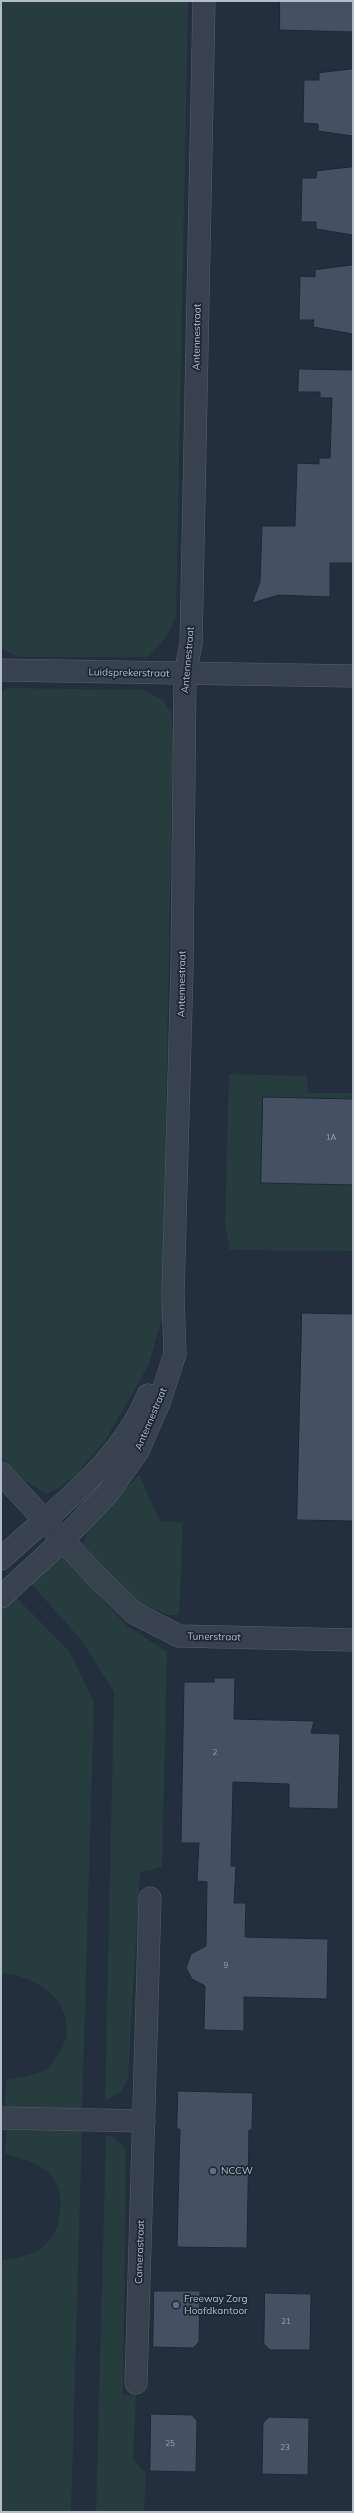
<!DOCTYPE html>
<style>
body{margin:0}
#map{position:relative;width:354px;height:2513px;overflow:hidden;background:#242f3e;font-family:Mulish,sans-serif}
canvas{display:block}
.frame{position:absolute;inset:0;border:2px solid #b4bcc9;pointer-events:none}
</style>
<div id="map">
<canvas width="354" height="2513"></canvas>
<div class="frame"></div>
</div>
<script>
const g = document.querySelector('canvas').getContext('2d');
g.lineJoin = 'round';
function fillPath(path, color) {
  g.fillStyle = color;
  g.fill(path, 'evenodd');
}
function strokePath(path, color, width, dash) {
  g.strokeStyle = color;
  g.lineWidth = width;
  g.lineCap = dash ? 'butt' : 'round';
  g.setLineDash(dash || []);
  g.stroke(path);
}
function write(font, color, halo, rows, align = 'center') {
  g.font = font + ' Mulish,sans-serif';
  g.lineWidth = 3.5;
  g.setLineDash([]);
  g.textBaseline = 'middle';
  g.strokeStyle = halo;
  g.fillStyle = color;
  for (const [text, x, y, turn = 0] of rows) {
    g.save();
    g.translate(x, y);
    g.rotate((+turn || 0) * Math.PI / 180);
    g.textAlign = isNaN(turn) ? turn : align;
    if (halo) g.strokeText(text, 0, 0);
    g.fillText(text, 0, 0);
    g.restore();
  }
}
const green = new Path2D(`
 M 1,1 L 188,1 L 176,617 L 167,636 L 148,657 L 20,657 L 1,649 Z
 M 8,688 L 143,690 L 163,700 L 171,713 L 173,737 L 162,1317 L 149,1364 L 105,1441 L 76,1475 L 62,1486 L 46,1494 L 22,1479 L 1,1456 L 1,693 Z
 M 229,1074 L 307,1076 L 308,1093 L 353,1093 L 353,1251 L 230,1250 L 225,1224 Z
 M 139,1475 L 160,1521 L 183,1523 L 179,1615 L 169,1615 L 132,1601 L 84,1545 L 87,1530 Z
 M 54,1556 L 64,1558 L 127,1626 L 167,1652 L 162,1867 L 140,1872 L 128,2078 L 122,2091 L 105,2101 L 114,1692 L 82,1641 L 29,1581 Z
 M 14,1595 L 69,1651 L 94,1702 L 82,2109 L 5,2109 L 6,2080 C 15,2078 40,2075 47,2069 C 92,2025 54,1977 1,1973 L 1,1607 Z
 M 7,2125 L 82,2127 L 71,2512 L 1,2512 L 1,2260 C 33,2257 57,2247 60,2211 C 61,2204 61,2191 57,2184 C 47,2165 24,2158 5,2154 Z
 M 106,2135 L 115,2138 L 126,2149 L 123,2395 L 136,2395 L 133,2459 L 146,2474 L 144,2512 L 96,2512 Z`);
const building = new Path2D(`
 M 280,1 L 353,1 L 353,32 L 280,30 Z
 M 353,69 L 353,136 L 318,131 L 318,124 L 303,123 L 304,80 L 319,80 L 319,73 Z
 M 353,167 L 353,235 L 316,229 L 316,222 L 301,222 L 302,178 L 316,178 L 317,171 Z
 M 353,265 L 353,334 L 313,327 L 314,320 L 299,320 L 300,276 L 315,277 L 315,270 Z
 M 299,369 L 353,370 L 353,563 L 330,563 L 330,597 L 279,595 L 252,603 L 260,582 L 262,526 L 295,526 L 297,463 L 319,464 L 319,458 L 330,458 L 332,398 L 320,398 L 320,392 L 298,392 Z
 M 263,1097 L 353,1099 L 353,1185 L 261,1183 Z
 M 302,1313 L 353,1314 L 353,1521 L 297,1520 Z
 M 214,1678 L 235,1678 L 234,1719 L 314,1721 L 311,1733 L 340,1734 L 338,1809 L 289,1808 L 289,1784 L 233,1782 L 231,1866 L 236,1866 L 234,1903 L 246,1903 L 245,1937 L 328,1939 L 327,1999 L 244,1997 L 244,2031 L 204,2030 L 205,1986 L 192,1979 L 186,1968 L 191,1954 L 206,1946 L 207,1882 L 197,1881 L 199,1843 L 181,1843 L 184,1682 L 214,1682 Z
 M 178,2091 L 253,2093 L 252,2130 L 249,2130 L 247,2248 L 177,2247 L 180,2129 L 177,2129 Z
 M 154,2291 L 200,2291 L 199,2342 L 193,2348 L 153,2347 Z
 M 265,2293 L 311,2294 L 310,2350 L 270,2350 L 264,2344 Z
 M 151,2414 L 192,2415 L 197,2421 L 196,2472 L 150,2471 Z
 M 269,2417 L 309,2418 L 308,2475 L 262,2474 L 263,2423 Z`);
const minor = new Path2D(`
 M 1,670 L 353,676
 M 1,1473 L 96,1576 L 134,1613 L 179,1636 L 353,1640
 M 1,2118 L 144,2121
 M 136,2383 L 150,1898`);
const tertiary = new Path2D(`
 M 1,1559 C 53,1510 121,1463 148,1395
 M 1,1597 L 62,1541 L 108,1493 L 138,1451 L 159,1403 L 175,1354 L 173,1295 L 182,968 L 185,674 L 191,644 L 204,1`);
const markers = [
 [213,2171,4,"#5c6f8a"],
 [176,2305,4,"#5c6f8a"]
];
const numberNames = [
 ["1A",331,1138],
 ["2",215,1753],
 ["9",226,1966],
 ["21",286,2322],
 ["25",170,2444],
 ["23",285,2448]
];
const streetNames = [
 ["Antennestraat",197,337,-89],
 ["Antennestraat",188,660,-85],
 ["Luidsprekerstraat",129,673,1],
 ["Antennestraat",182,984,-89],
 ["Antennestraat",151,1419,-67],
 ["Tunerstraat",214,1637,1],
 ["Camerastraat",140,2252,-88]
];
const poiNames = [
 ["NCCW",221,2171],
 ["Freeway Zorg",184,2299],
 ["Hoofdkantoor",184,2311]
];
fillPath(green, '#263c3f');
fillPath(building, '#455162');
strokePath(building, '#1f2835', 1);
strokePath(minor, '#565f6c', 23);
strokePath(tertiary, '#565f6c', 23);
strokePath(minor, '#38414e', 22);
strokePath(tertiary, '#38414e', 22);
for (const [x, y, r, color] of markers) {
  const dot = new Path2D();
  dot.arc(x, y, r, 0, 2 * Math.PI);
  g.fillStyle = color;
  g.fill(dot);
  strokePath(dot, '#1d2633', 1.5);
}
write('8px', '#98a1af', null, numberNames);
write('10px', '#b4bcc9', '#1d2633', streetNames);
write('10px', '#b4bcc9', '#1d2633', poiNames, 'left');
</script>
